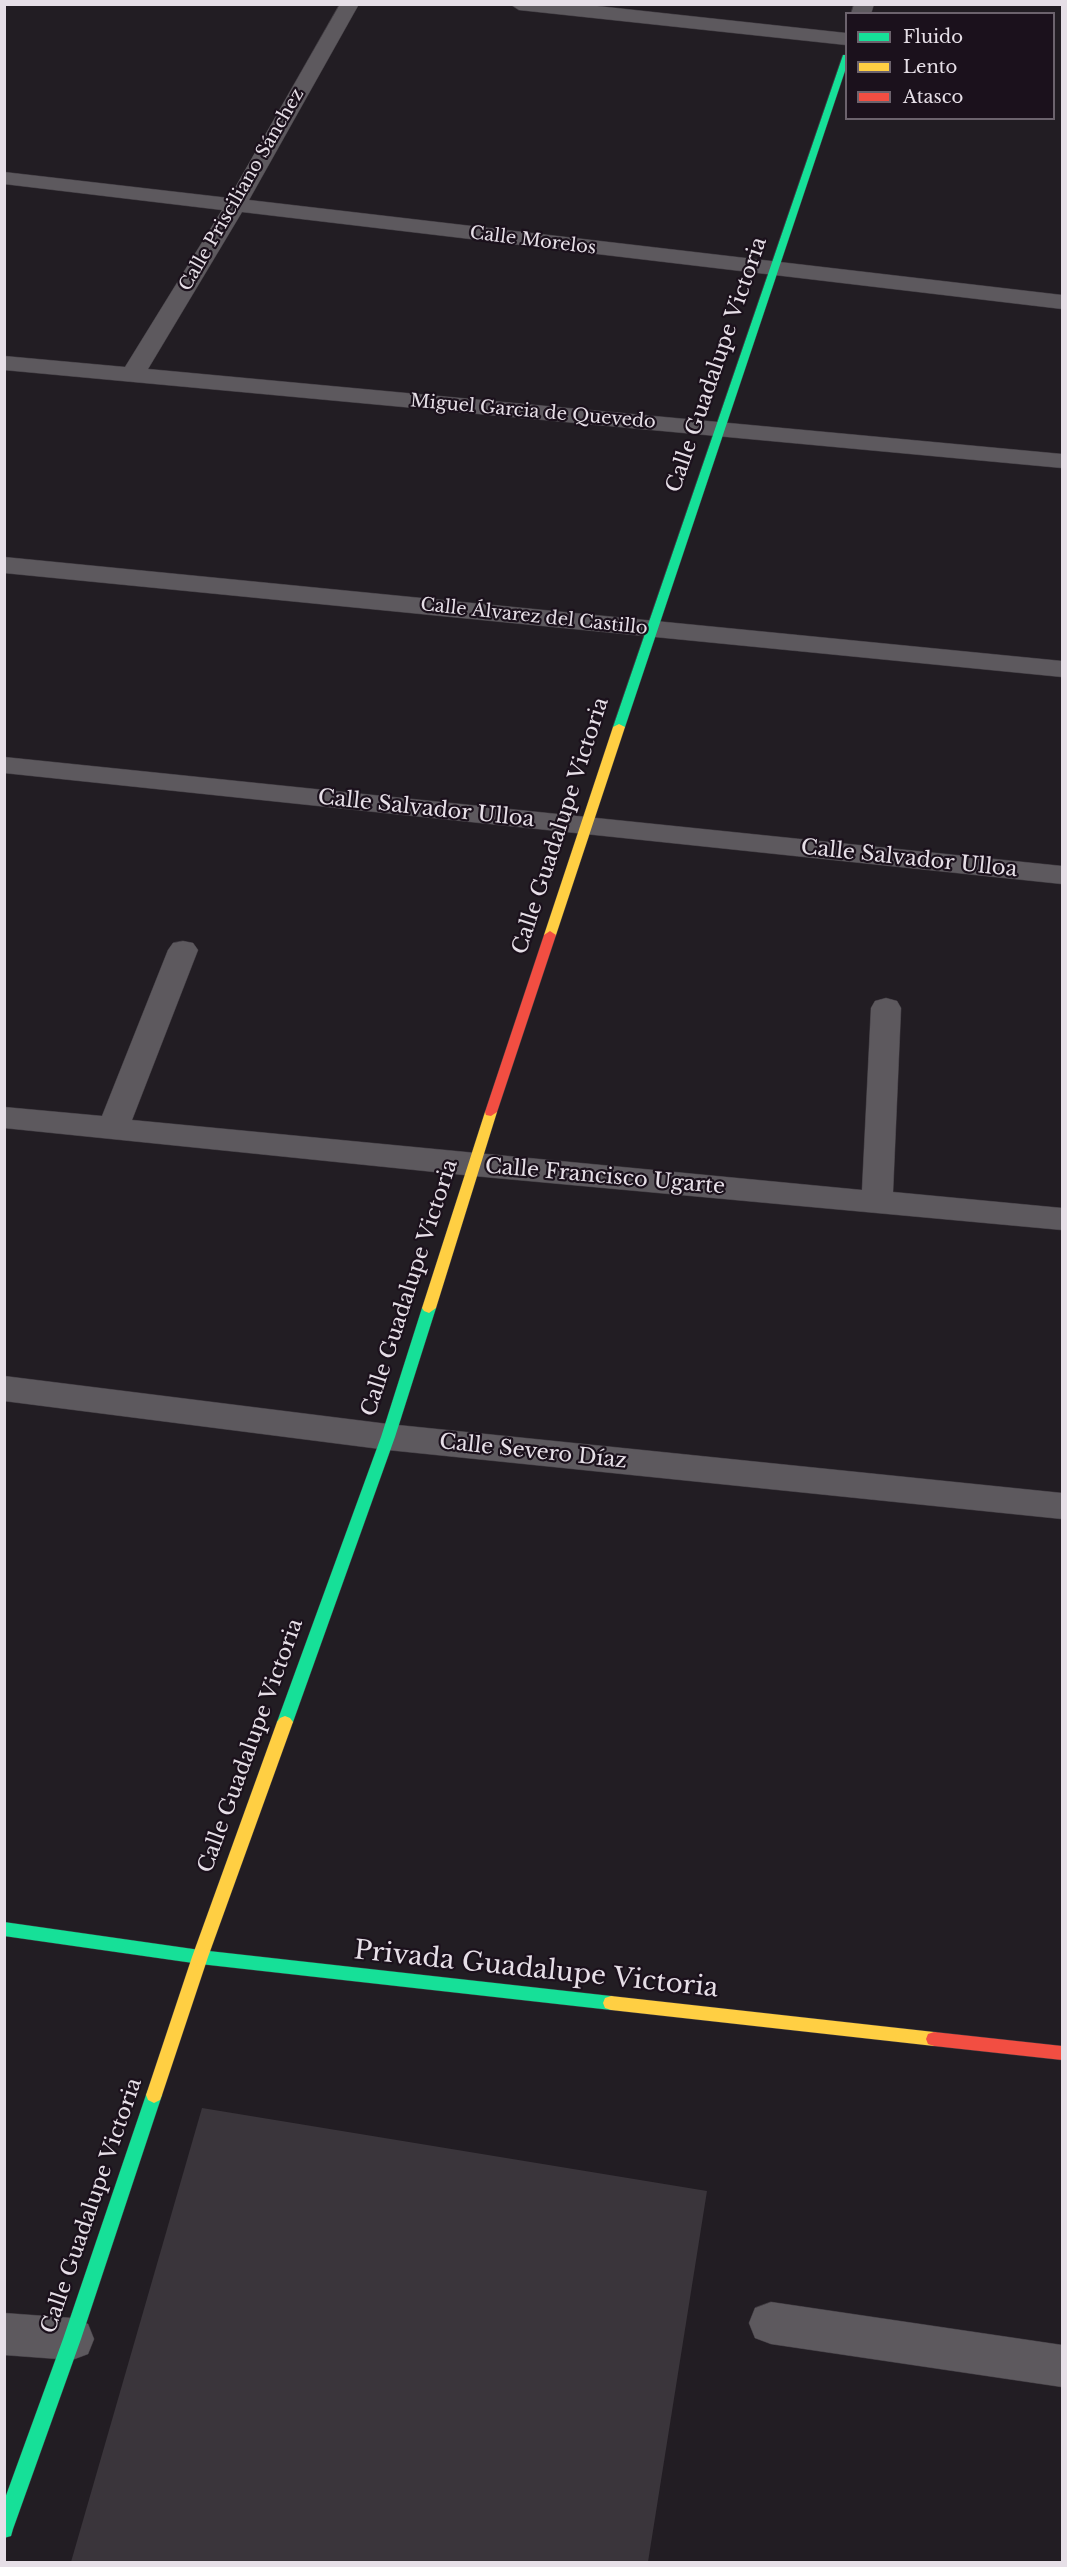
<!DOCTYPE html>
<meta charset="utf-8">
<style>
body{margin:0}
#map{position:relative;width:1067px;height:2567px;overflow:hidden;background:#221d23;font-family:"Libre Baskerville",serif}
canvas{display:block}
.frame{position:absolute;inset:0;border:6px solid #e6dfe7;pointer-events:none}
.legend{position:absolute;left:845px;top:12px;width:210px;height:108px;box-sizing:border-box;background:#1b111c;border:2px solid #6c636d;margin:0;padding:8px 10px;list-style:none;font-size:18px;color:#e6dfe7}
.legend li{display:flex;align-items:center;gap:12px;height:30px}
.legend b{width:30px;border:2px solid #6c636d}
</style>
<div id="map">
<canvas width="1067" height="2567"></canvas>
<div class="frame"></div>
<ul class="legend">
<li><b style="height:8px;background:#16e098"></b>Fluido</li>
<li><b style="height:8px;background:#ffcf43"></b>Lento</li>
<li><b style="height:8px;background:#f24e42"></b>Atasco</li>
</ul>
</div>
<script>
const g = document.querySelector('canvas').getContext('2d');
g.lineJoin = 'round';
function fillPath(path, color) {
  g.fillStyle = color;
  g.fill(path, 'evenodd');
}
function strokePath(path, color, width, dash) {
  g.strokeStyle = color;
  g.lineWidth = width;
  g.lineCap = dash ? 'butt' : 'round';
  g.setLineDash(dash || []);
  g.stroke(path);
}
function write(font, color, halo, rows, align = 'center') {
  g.font = font + ' "Libre Baskerville",serif';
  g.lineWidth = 4.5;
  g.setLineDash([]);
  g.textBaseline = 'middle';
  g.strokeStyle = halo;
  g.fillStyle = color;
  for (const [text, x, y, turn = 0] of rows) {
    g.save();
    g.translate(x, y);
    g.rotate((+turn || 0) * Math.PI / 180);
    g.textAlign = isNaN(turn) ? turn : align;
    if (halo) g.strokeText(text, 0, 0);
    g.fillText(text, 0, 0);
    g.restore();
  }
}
const building = new Path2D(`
 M 202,2108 L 707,2191 L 648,2562 L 71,2562 Z`);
const street = new Path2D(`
 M 340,4 L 359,4 L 249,200 L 1062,295 L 1062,309 L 242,212 L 148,369 L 1062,454 L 1062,468 L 4,370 L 4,356 L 125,367 L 222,210 L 4,184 L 4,172 L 229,198 Z
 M 510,4 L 579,4 L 846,33 L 846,45 L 519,10 Z
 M 854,4 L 874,4 L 871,14 L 851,14 Z
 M 4,557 L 1062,661 L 1062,677 L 4,573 Z
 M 4,757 L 1062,866 L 1062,884 L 4,773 Z
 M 183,941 L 193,943 L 198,950 L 132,1120 L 862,1190 L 871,1008 L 875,1001 L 886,998 L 897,1001 L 901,1008 L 893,1192 L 1062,1208 L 1062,1230 L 474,1176 L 4,1128 L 4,1107 L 102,1116 L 168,950 L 173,943 Z
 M 4,1376 L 388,1424 L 1062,1493 L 1062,1519 L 388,1450 L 4,1401 Z
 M 771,2302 L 1062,2345 L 1062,2387 L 771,2344 L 755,2338 L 749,2323 L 755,2308 Z
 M 4,2313 L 72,2318 L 88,2324 L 94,2339 L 88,2354 L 72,2360 L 4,2355 Z`);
const fast = new Path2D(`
 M 843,55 L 846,55 L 846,68 L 625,727 L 619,730 L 615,729 L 613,727 Z
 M 429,1303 L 436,1308 L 395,1437 L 293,1722 L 290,1726 L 285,1728 L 280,1726 L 277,1722 L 381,1437 L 422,1308 Z
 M 4,1922 L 200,1950 L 611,1996 L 617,1998 L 619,2003 L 617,2008 L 611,2010 L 200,1964 L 4,1936 Z
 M 154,2087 L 160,2090 L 162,2095 L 81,2339 L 13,2529 L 11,2536 L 4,2538 L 4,2501 L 63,2339 L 146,2095 L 148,2090 Z`);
const slow = new Path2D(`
 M 619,724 L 625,727 L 556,935 L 554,938 L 546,938 L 544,935 L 613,727 Z
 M 491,1108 L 497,1112 L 436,1308 L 429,1313 L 424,1311 L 422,1308 L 485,1112 Z
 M 285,1716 L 290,1718 L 293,1722 L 208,1957 L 162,2095 L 160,2100 L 154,2103 L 148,2100 L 146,2095 L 192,1957 L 277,1722 L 280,1718 Z
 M 611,1996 L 934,2032 L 940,2034 L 942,2039 L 940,2044 L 934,2046 L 611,2010 L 605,2008 L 603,2003 L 605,1998 Z`);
const jam = new Path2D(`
 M 550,931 L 556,935 L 497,1112 L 491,1116 L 486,1115 L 485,1112 L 544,935 Z
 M 934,2032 L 1062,2046 L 1062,2060 L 934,2046 L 928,2044 L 926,2039 L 928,2034 Z`);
const farStreetnames = [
 ["Calle Prisciliano Sánchez",242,190,-60],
 ["Calle Morelos",533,241,7],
 ["Miguel Garcia de Quevedo",533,412,5],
 ["Calle Álvarez del Castillo",534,617,6]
];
const streetNames = [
 ["Calle Guadalupe Victoria",717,365,-71],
 ["Calle Salvador Ulloa",426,809,6],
 ["Calle Guadalupe Victoria",561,826,-72],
 ["Calle Salvador Ulloa",909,859,6],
 ["Calle Francisco Ugarte",605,1177,5],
 ["Calle Guadalupe Victoria",410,1288,-72],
 ["Calle Severo Díaz",533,1452,6],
 ["Calle Guadalupe Victoria",251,1746,-70],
 ["Calle Guadalupe Victoria",92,2206,-71]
];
const nearStreetnames = [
 ["Privada Guadalupe Victoria",536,1970,6]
];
fillPath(building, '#3a353b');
strokePath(street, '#3f3a40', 1);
strokePath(fast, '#3f3a40', 1);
strokePath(slow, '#3f3a40', 1);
strokePath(jam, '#3f3a40', 1);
fillPath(street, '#5d595e');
fillPath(fast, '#16e098');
fillPath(slow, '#ffcf43');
fillPath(jam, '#f24e42');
write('18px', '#e6dfe7', '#1b111c', farStreetnames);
write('21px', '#e6dfe7', '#1b111c', streetNames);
write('26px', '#e6dfe7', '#1b111c', nearStreetnames);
</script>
